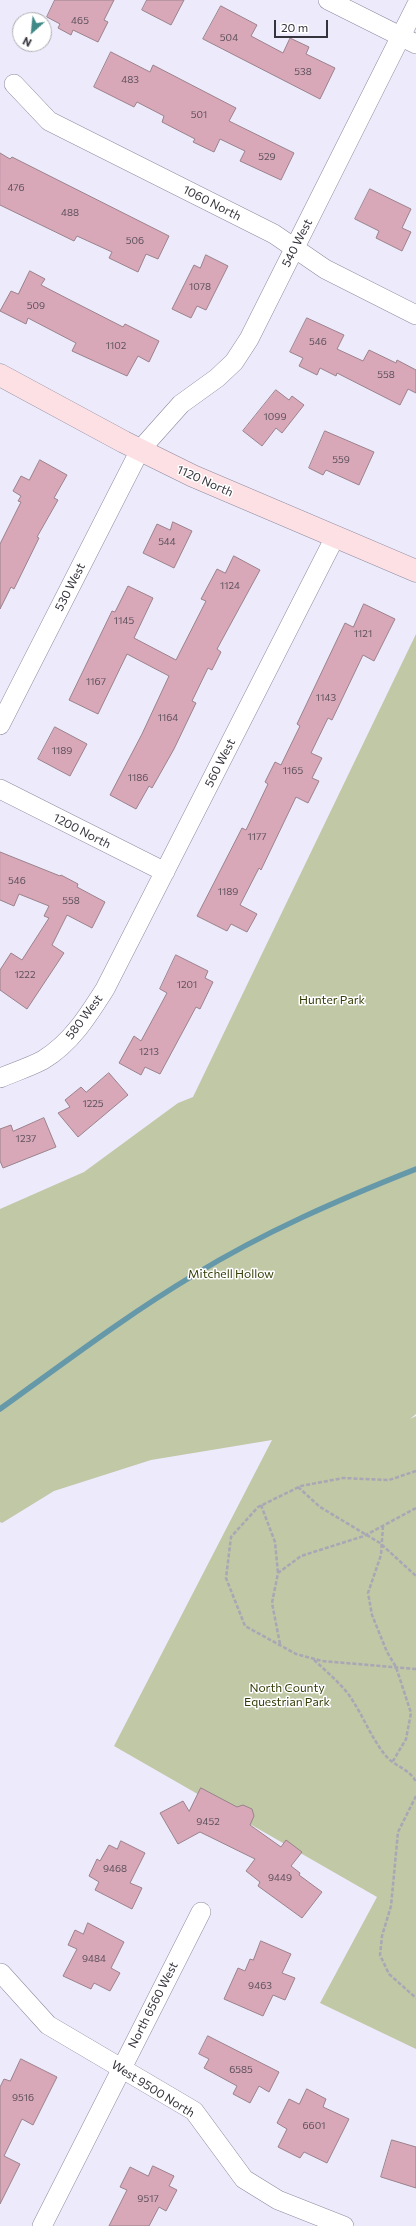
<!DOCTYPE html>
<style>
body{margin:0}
#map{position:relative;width:416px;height:2226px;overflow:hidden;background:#edeafc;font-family:Commissioner,sans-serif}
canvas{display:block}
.north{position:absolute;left:12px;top:12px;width:40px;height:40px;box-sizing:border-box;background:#fff;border:1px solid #aeaeb1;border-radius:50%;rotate:207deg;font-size:11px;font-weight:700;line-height:16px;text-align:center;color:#35343c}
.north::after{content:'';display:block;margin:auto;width:14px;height:18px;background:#418986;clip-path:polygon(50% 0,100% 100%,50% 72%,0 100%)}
.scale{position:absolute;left:274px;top:20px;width:54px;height:18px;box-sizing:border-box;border:2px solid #35343c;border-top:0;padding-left:5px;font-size:12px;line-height:14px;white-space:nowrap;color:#35343c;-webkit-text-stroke:3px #fff;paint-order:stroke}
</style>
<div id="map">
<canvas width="416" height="2226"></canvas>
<div class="north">N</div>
<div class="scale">20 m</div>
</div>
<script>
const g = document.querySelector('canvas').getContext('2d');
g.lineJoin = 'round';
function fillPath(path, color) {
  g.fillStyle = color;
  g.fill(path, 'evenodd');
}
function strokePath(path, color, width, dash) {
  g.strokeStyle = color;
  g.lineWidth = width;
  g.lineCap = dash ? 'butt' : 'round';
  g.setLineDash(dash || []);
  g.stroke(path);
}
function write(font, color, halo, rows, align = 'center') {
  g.font = font + ' Commissioner,sans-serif';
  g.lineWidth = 3;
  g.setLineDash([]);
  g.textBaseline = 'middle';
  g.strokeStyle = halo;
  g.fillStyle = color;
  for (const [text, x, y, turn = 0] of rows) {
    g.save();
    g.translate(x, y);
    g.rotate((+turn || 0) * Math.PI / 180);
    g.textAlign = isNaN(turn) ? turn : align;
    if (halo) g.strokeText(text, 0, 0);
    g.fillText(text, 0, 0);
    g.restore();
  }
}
const green = new Path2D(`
 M 416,634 L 416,1414 L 410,1419 L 416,1416 L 416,2049 L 320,2003 L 377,1897 L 114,1746 L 272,1440 L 151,1460 L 54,1491 L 2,1523 L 0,1522 L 0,1209 L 84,1172 L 178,1103 L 193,1097 Z`);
const stream = new Path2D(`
 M 0,1409 C 64,1363 127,1315 194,1275 C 264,1232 340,1199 416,1169`);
const building = new Path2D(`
 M 55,0 L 114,0 L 104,20 L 108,22 L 98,42 L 73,30 L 71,35 L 58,28 L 60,24 L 47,17 Z
 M 147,0 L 184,0 L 171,25 L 142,10 Z
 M 221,6 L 257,25 L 251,36 L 283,53 L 290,38 L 309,47 L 306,54 L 335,68 L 320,99 L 203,39 Z
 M 111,52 L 150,72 L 153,65 L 236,108 L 229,121 L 294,153 L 281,180 L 240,161 L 245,151 L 220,139 L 214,152 L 193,142 L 195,139 L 162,122 L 164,116 L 137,102 L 134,107 L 94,87 Z
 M 0,153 L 10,159 L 12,157 L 169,236 L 158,259 L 146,254 L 138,272 L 109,258 L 112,252 L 77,236 L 74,241 L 0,205 Z
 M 370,189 L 411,209 L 402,228 L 411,232 L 402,251 L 376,238 L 379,231 L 355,219 Z
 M 206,255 L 228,266 L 206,310 L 197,306 L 191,318 L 172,309 L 194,265 L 200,268 Z
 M 30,271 L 45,279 L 41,285 L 72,301 L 123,327 L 125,324 L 159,341 L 149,362 L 138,356 L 127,376 L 72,351 L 76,343 L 28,318 L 26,324 L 0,311 L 11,291 L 18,294 Z
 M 307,318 L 344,335 L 337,349 L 363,361 L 369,350 L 396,363 L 397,360 L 416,370 L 416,393 L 408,389 L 400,405 L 337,373 L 336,376 L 320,368 L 317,375 L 299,366 L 303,358 L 290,352 Z
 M 276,390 L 289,400 L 292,396 L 304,405 L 282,433 L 276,428 L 262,446 L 243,431 Z
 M 325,431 L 374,452 L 359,485 L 326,470 L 323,475 L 309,468 Z
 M 40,460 L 67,475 L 54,498 L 58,500 L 37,537 L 39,538 L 14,589 L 11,587 L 0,609 L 0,544 L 21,502 L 18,501 L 21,496 L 13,491 L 21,476 L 29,480 Z
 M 173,522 L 192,531 L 174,568 L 143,553 L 157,524 L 170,530 Z
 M 234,556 L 260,570 L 217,649 L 221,652 L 212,670 L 208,668 L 192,701 L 196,703 L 174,749 L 152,788 L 149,786 L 136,809 L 110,795 L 142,734 L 169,676 L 127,654 L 98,714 L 69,700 L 112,611 L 115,612 L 128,586 L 153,598 L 134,638 L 176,660 L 206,601 L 201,599 L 217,569 L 225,573 Z
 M 364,604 L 395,619 L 374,661 L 363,655 L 332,720 L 328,718 L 311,753 L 322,758 L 312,778 L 319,781 L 308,803 L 296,797 L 261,870 L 259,868 L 240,905 L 257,914 L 247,932 L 231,924 L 227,931 L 197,916 L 242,828 L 246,830 L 268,784 L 265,782 L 275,762 L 281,765 L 300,726 L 297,724 L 345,623 L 353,627 Z
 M 55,727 L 87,744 L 70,776 L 38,759 Z
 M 0,852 L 60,876 L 61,875 L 78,884 L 77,887 L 105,902 L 92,928 L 67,915 L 52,945 L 64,953 L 27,1009 L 0,990 L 0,970 L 11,953 L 22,960 L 49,918 L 44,916 L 49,906 L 19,894 L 14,906 L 0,900 Z
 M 176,955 L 208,971 L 205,978 L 213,982 L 200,1009 L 196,1007 L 160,1074 L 145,1067 L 141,1075 L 119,1063 L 134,1036 L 141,1041 L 167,993 L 160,989 Z
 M 109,1073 L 128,1095 L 78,1137 L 58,1113 L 70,1107 L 65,1100 L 81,1087 L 86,1092 Z
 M 44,1118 L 56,1147 L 3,1168 L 0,1161 L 0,1129 L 11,1125 L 13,1131 Z
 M 201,1788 L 237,1807 L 243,1805 L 252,1809 L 254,1816 L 250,1825 L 281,1847 L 286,1840 L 302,1852 L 291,1866 L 300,1873 L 299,1875 L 322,1892 L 302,1918 L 258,1886 L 260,1882 L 246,1871 L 255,1859 L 200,1832 L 178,1844 L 160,1813 L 183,1801 L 189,1811 Z
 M 121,1841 L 145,1853 L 130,1883 L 142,1888 L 132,1909 L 95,1890 L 99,1882 L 89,1876 L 97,1859 L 100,1861 L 109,1845 L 117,1849 Z
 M 88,1923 L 124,1942 L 111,1968 L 120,1973 L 110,1991 L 94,1983 L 91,1989 L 63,1976 L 77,1949 L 68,1945 L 75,1930 L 83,1934 Z
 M 261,1941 L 291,1954 L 282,1973 L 295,1978 L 285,2000 L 273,1995 L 263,2016 L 224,1999 L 238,1968 L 245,1971 L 250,1959 L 253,1960 Z
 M 208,2036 L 279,2072 L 269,2092 L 259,2086 L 250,2103 L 233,2094 L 237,2086 L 204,2068 L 209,2059 L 199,2054 Z
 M 21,2059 L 57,2077 L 33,2125 L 22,2119 L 4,2156 L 20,2164 L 0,2204 L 0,2087 L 4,2079 L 10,2081 Z
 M 307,2089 L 326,2099 L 323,2107 L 349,2119 L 327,2163 L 304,2152 L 300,2158 L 278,2147 L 287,2129 L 277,2123 L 289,2099 L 299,2104 Z
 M 392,2140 L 416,2147 L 416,2188 L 381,2177 Z
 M 153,2166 L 174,2176 L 169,2186 L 177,2190 L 166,2211 L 159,2207 L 149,2226 L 109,2226 L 127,2190 L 120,2187 L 130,2167 L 148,2176 Z`);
const path = new Path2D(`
 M 416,1471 L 389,1480 L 343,1478 L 301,1486 L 258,1507 L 231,1537 L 226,1578 L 245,1626 L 296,1654 L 322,1661 L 416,1669
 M 298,1487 L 320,1507 L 380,1543 L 416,1576
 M 261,1505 L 275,1542 L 278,1573
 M 383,1526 L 381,1555 L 368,1593 L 372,1615 L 387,1652 L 396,1667 L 411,1713 L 406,1739 L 393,1761
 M 280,1644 L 272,1603 L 278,1573 L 301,1556 L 364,1536 L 416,1508
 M 314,1660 C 326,1671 339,1682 349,1695 C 363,1715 371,1738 386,1756 C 394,1766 410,1769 416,1782
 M 416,1796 L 398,1832 L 391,1906 L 382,1936 L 380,1955 L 389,1974 L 416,1998`);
const street = new Path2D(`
 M 328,0 L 416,44
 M 14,84 L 49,121 L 274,234 L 325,269 L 416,315
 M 0,725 L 140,450 L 181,404 L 217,378 L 234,362 L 249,339 L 416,6
 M 0,789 L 165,872
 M 0,1078 C 14,1072 30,1067 43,1060 C 71,1043 88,1016 105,989 L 335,537
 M 1,1973 L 48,2025 L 194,2111 L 244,2179 L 278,2200 L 344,2226
 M 42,2226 L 201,1912`);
const secondary = new Path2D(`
 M 0,375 L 124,442 L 193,476 L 416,571`);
const numberNames = [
 ["465",80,21],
 ["504",229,38],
 ["538",303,72],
 ["483",130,80],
 ["501",199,115],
 ["529",267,157],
 ["476",16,188],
 ["488",70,213],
 ["506",135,241],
 ["1078",200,287],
 ["509",36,306],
 ["546",318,342],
 ["1102",116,346],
 ["558",386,375],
 ["1099",275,417],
 ["559",341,460],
 ["544",167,542],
 ["1124",230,586],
 ["1145",124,621],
 ["1121",363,634],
 ["1167",96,682],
 ["1143",326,698],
 ["1164",168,718],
 ["1189",62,751],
 ["1165",293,771],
 ["1186",138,778],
 ["1177",257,837],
 ["546",17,881],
 ["1189",228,892],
 ["558",71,901],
 ["1222",25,975],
 ["1201",187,985],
 ["1213",149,1052],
 ["1225",93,1104],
 ["1237",26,1139],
 ["9452",208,1822],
 ["9468",115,1869],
 ["9449",280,1878],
 ["9484",94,1959],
 ["9463",260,1986],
 ["6585",241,2070],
 ["9516",23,2098],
 ["6601",314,2126],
 ["9517",148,2199]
];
const streetNames = [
 ["1060 North",212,203,27],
 ["540 West",297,243,-63],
 ["1120 North",205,481,24],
 ["530 West",70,587,-63],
 ["560 West",220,763,-63],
 ["1200 North",82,831,27],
 ["580 West",84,1017,-53],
 ["North 6560 West",153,2005,-63],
 ["West 9500 North",153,2089,32]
];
const parkNames = [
 ["Hunter Park",332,1000],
 ["Mitchell Hollow",231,1274],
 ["North County",287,1688],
 ["Equestrian Park",287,1702]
];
fillPath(green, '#c0c8a6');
strokePath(stream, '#6598a9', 5.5);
fillPath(building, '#d8a8b9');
strokePath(building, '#9a828a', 1);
strokePath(street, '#8d8a9e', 20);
strokePath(secondary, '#8d8a9e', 23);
strokePath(path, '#a9a6b5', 2.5, [4, 2]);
strokePath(street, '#fff', 19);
strokePath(secondary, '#fce0e3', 22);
write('10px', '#5e515b', null, numberNames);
write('12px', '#35343c', '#fff', streetNames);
write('12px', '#343c07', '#fff', parkNames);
</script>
